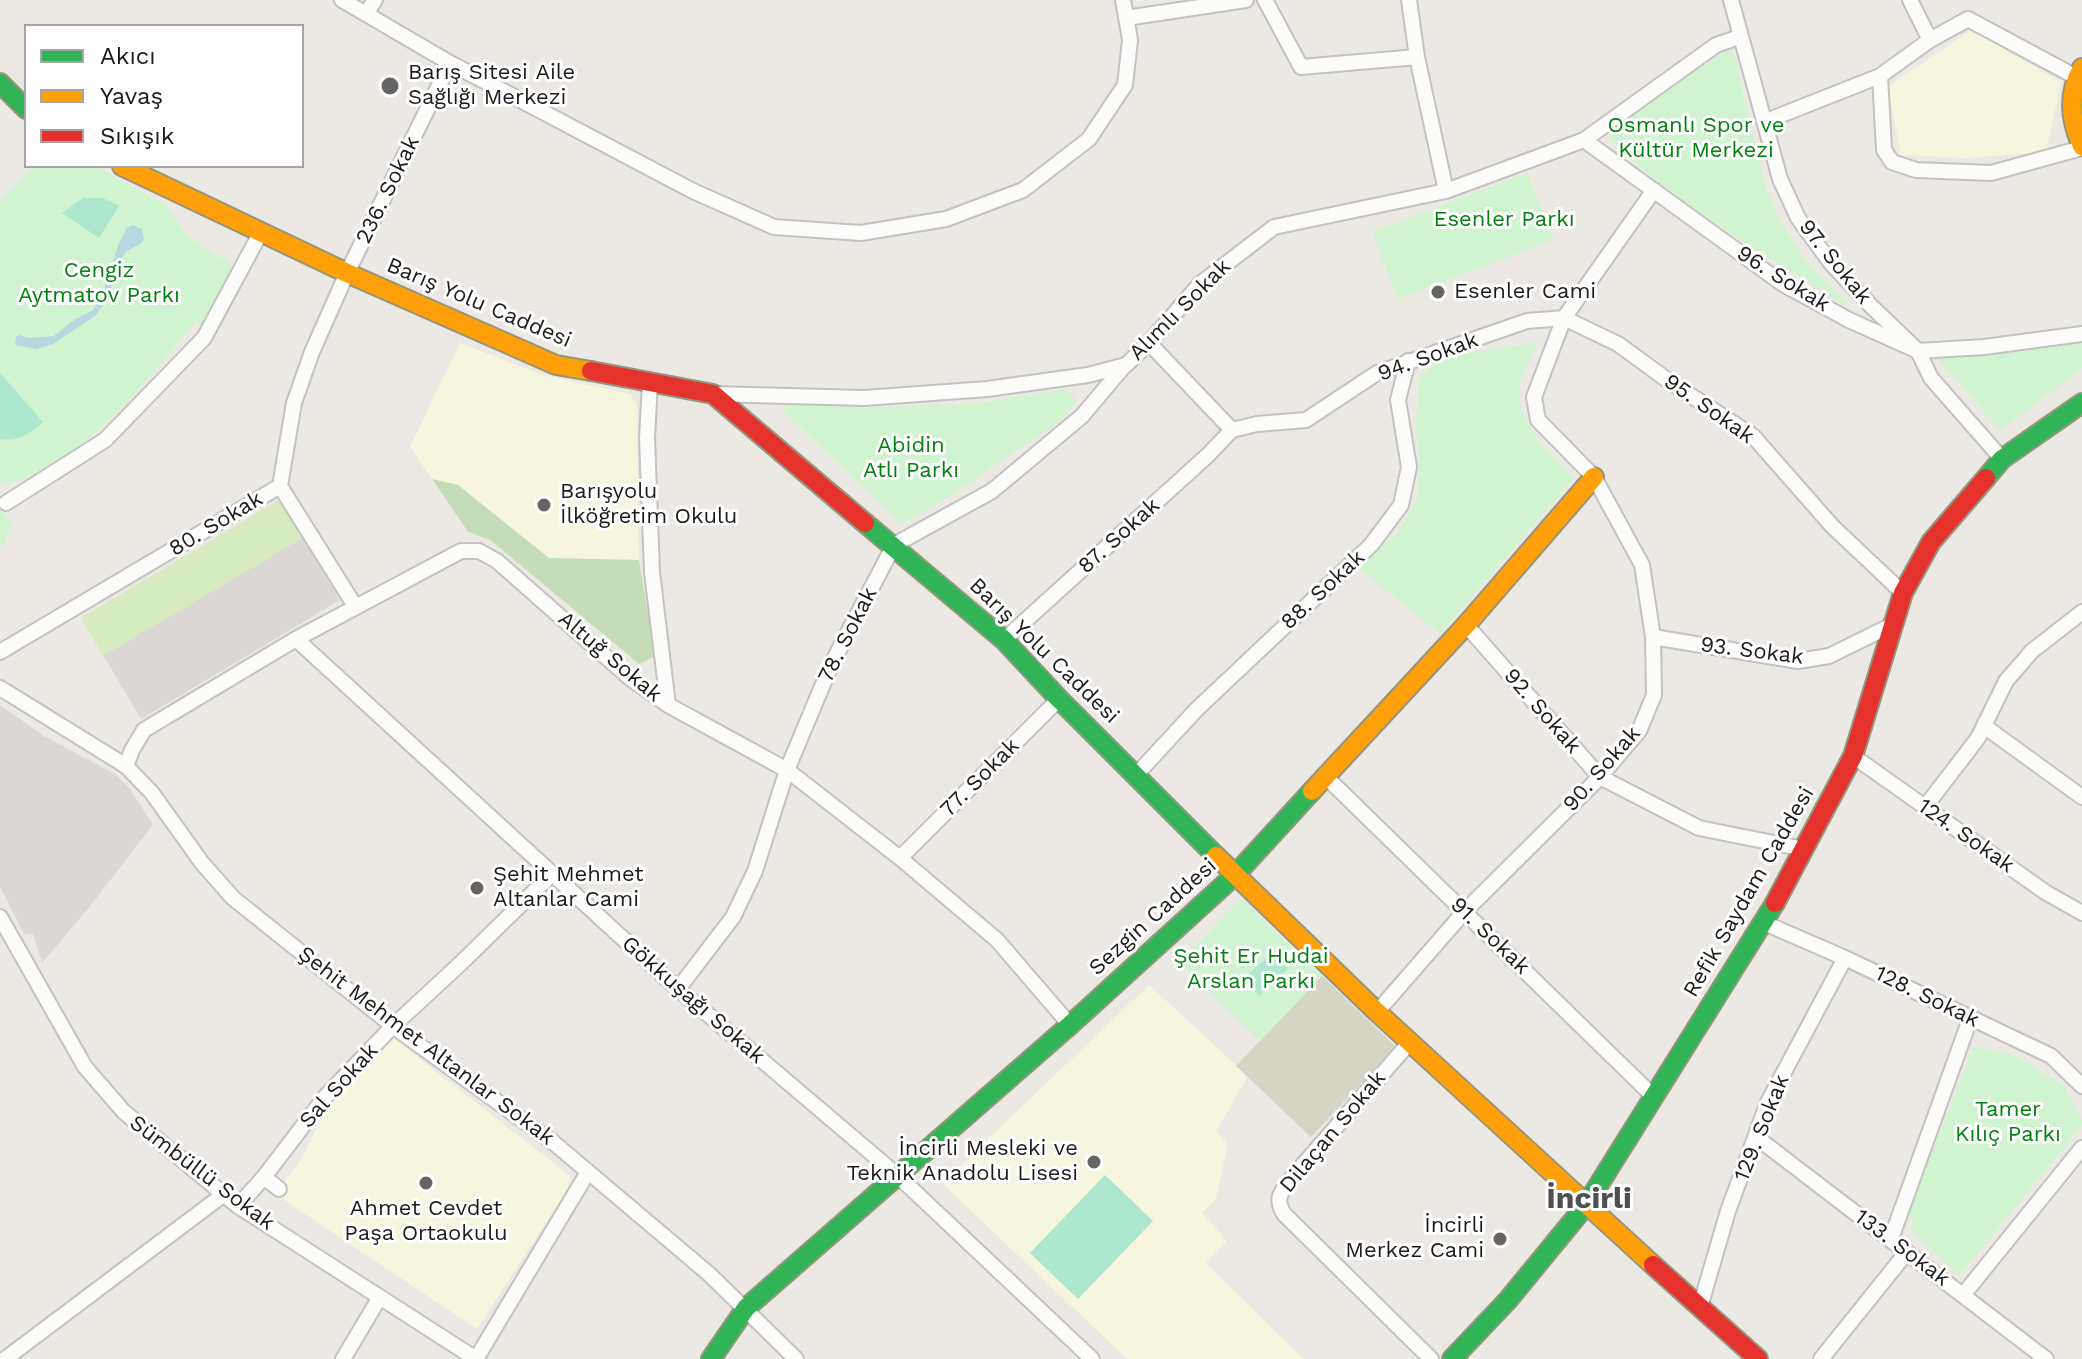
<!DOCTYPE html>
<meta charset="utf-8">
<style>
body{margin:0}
#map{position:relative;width:2082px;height:1359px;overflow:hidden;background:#ece9e4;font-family:"Work Sans",sans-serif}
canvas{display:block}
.legend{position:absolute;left:24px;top:24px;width:280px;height:144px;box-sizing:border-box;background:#fff;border:2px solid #a4a4a4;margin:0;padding:10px 14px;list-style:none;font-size:24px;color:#1c1c1c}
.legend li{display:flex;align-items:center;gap:16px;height:40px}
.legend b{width:40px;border:2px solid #a4a4a4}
</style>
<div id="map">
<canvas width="2082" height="1359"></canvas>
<ul class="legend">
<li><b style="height:10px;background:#30b455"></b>Akıcı</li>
<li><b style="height:10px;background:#ff9f0a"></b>Yavaş</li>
<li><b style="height:10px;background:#e5322d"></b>Sıkışık</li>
</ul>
</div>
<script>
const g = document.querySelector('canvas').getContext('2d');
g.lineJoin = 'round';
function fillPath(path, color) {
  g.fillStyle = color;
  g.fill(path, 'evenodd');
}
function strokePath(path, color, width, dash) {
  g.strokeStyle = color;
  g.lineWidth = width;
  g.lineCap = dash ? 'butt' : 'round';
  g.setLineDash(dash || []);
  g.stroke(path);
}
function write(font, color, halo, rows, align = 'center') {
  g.font = font + ' "Work Sans",sans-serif';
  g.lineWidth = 6;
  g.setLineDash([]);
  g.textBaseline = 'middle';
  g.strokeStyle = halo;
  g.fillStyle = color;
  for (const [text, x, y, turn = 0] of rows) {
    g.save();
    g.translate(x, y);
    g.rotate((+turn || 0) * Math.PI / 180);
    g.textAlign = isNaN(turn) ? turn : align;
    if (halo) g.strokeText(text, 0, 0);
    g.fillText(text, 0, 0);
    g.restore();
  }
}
const residential = new Path2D(`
 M 280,500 L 340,600 L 141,719 L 81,618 Z
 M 0,705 L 44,736 L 115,774 L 130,789 L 153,825 L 87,910 L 42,963 L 33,934 L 24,934 L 0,887 Z`);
const education = new Path2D(`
 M 1971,30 L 2061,82 L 2046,152 L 1965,158 L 1901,155 L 1888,87 Z
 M 460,343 L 543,375 L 630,394 L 637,406 L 639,560 L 655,656 L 639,664 L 500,548 L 490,540 L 468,532 L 410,447 Z
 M 1149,985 L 1248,1076 L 1216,1131 L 1228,1144 L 1216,1199 L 1202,1213 L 1227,1241 L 1206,1263 L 1303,1359 L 1127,1359 L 942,1183 Z
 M 393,1038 L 570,1176 L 567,1190 L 477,1329 L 275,1194 L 301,1160 L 326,1108 Z`);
const construction = new Path2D(`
 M 1322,976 L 1396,1047 L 1311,1137 L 1236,1066 Z`);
const grass = new Path2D(`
 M 280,500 L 303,538 L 103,656 L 81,618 Z`);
const forest = new Path2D(`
 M 432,479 L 458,485 L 549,558 L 639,560 L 655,656 L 639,664 L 500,548 L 490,540 L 468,532 Z`);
const park = new Path2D(`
 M 1733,50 L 1765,186 L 1779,220 L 1808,263 L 1848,303 L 1845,306 C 1763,253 1677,205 1607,137 C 1641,110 1692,61 1733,50 Z
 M 33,166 L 95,166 L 164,204 L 189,236 L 212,253 L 230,262 L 230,277 L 204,329 L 196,322 C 150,375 73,478 0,483 L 0,201 Z
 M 1527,173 L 1553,240 L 1398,299 L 1372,232 Z
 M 2082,331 L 2082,368 L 2001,431 L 1924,343 Z
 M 1538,343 C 1532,355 1522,371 1520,384 C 1514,424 1550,452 1574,478 L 1440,633 L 1357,567 L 1397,533 L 1417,498 L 1420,466 L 1415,428 L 1420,374 L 1452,355 Z
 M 1063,389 L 1071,393 L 1076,401 L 1063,419 L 952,495 L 906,522 L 900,522 L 784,412 L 785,404 L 868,408 L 976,404 Z
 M 0,509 L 12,522 L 4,545 L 0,548 Z
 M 1241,899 L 1322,976 L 1260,1041 L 1179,963 Z
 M 1974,1046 L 2014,1055 L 2064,1086 L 2082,1120 L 2082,1126 L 1959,1276 L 1913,1232 L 1909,1210 Z`);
const pitch = new Path2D(`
 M 83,198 L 103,198 L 119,206 L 99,238 L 62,213 Z
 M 0,373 L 43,422 C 31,433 18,442 0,439 Z
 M 1273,952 L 1288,969 L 1259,996 L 1243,979 Z
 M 1105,1175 L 1153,1221 L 1078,1299 L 1030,1253 Z`);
const water = new Path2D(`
 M 133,225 L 142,229 L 144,239 L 140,244 L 127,251 L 119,261 L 108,299 L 95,316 L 53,344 L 37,349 L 15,345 L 16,337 L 19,335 L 29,338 L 54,336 L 74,320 L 93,310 L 101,298 L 119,243 L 127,228 Z`);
const street = new Path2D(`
 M 342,0 L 450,63 L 693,191 L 774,227 L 861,233 L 946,219 L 1023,190 L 1089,139 L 1125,85 L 1130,40 L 1123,0
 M 1265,0 L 1301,67 L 1417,57
 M 1409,0 L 1417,57 L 1446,191
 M 1731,0 L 1780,179 L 1798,218 L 1830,262 L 1871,306 L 1918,351 L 1984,347 L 2082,334
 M 1910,0 L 1930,40
 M 366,14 L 375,0
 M 1126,18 L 1246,0
 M 1880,76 L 1884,150 L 1892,162 L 1916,170 L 1991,173 L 2082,148
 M 1766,121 L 1880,76 L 1930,40 L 1968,19 L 2076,77
 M 1584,140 L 1783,284 L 1849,320 L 1918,351 L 1931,378 L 2002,459
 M 1149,343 L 1232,430 L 1257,424 L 1306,420 L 1377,373 L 1527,321 L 1564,318 L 1618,344 L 1670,382 L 1753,436 L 1832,526 L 1903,593
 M 650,382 L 647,438 L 652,572 L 668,705
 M 713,394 L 864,398 L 987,389 L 1088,375 L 1126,365 L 1149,343 L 1200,284 L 1274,227 L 1446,191 L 1584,140 L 1716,45 L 1739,37
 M 280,486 L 355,606
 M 6,503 L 105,440 L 204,338 L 261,232
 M 1466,625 L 1600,777 L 1699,828 L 1804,849
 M 1653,637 L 1798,661 L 1829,656 L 1892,625
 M 296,639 L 678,989 L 897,1175 L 1092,1359
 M 1004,640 L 1208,455 L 1232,430
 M 0,652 L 280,486 L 294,403 L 312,352 L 347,273 L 450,63
 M 0,688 L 126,766 L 152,793 L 202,863 L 233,898 L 393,1026 L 554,1143 L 709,1274 L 796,1359
 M 1984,726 L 2082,797
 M 1853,756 L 2045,892 L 2082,913
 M 126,766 L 132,750 L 144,730 L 296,639 L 461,551 L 479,551 L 497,561 L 631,679 L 668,705 L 787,770 L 900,858 L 997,940 L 1070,1025
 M 1136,775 L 1197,709 L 1371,545 L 1401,505 L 1409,467 L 1398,400 L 1408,361
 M 1326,777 L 1654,1097
 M 1925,807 L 1978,738 L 2006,681 L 2032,651 L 2082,612
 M 900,858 L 1059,699
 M 0,917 L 85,1067 L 124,1112 L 238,1206 L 476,1359
 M 1762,922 L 1845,958 L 2051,1056 L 2082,1086
 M 678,989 L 733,917 L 755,871 L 787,770 L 831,665 L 894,545 L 992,491 L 1082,416 L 1125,365
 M 1377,1012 L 1465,911 L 1600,777 L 1639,731 L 1654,695 L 1653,637 L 1642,565 L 1594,477 L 1538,420 L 1534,397 L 1564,318 L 1654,190
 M 1410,1042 L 1290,1180 C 1280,1193 1275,1199 1284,1214 L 1431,1359
 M 1756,1137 L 2046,1359
 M 264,1177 L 279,1189
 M 238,1206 L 264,1177 L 325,1097 L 393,1026 L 460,964 L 552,874
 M 1891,1239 L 1970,1019
 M 1963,1295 L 2082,1148
 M 1700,1307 L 1728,1211 L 1768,1102 L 1845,958
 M 5,1359 L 223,1195
 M 343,1359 L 380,1297
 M 476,1359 L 588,1172
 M 1821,1359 L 1907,1252`);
const fast = new Path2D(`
 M 0,83 L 26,109
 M 1986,478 L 2002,459 L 2082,403
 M 865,523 L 1004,640 L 1059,699 L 1216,856
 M 711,1359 L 746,1308 L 1070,1025 L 1235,875 L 1312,791
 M 1452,1359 L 1508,1300 L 1586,1205 L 1775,903`);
const slow = new Path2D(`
 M 2082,68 C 2068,93 2070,120 2082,146
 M 122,166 L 347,273 L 556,365 L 591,371
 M 1312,791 L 1466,625 L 1594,477
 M 1216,856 L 1377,1012 L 1653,1265`);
const jam = new Path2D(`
 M 591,371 L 713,394 L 865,523
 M 1775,903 L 1853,756 L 1903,593 L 1931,542 L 1986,478
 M 1653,1265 L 1758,1359`);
const markers = [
 [390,86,10,"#656462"],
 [1438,292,8,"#656462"],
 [544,505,8,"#656462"],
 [477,888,8,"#656462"],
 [1094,1162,8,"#656462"],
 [426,1183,8,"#656462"],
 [1500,1239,8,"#656462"]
];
const poiNames = [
 ["Barış Sitesi Aile",408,73],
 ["Sağlığı Merkezi",408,98],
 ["Esenler Cami",1454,292],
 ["Barışyolu",560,492],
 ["İlköğretim Okulu",560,517],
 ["Şehit Mehmet",493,875],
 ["Altanlar Cami",493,900],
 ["İncirli Mesleki ve",1078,1149,"right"],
 ["Teknik Anadolu Lisesi",1078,1174,"right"],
 ["Ahmet Cevdet",426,1209,"center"],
 ["Paşa Ortaokulu",426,1234,"center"],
 ["İncirli",1484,1226,"right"],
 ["Merkez Cami",1484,1251,"right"]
];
const parkNames = [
 ["Osmanlı Spor ve",1696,126],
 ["Kültür Merkezi",1696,151],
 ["Esenler Parkı",1504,220],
 ["Cengiz",99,271],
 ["Aytmatov Parkı",99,296],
 ["Abidin",911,446],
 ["Atlı Parkı",911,471],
 ["Şehit Er Hudai",1251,957],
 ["Arslan Parkı",1251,982],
 ["Tamer",2008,1110],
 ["Kılıç Parkı",2008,1135]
];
const streetNames = [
 ["236. Sokak",388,190,-64],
 ["97. Sokak",1835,262,51],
 ["96. Sokak",1783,279,32],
 ["Barış Yolu Caddesi",479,303,23],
 ["Alımlı Sokak",1180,310,-45],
 ["94. Sokak",1428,357,-20],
 ["95. Sokak",1709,409,35],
 ["80. Sokak",216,524,-31],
 ["87. Sokak",1119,536,-42],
 ["88. Sokak",1323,590,-43],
 ["78. Sokak",848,635,-63],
 ["Barış Yolu Caddesi",1044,651,44],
 ["93. Sokak",1752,651,7],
 ["Altuğ Sokak",610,657,40],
 ["92. Sokak",1542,711,49],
 ["90. Sokak",1602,769,-49],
 ["77. Sokak",980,778,-45],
 ["124. Sokak",1966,836,35],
 ["Refik Saydam Caddesi",1749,892,-60],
 ["Sezgin Caddesi",1153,917,-42],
 ["91. Sokak",1490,936,44],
 ["128. Sokak",1927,997,26],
 ["Gökkuşağı Sokak",693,1000,41],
 ["Şehit Mehmet Altanlar Sokak",426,1046,37],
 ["Sal Sokak",339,1086,-48],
 ["129. Sokak",1762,1128,-68],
 ["Dilaçan Sokak",1333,1132,-50],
 ["Sümbüllü Sokak",202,1173,37],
 ["133. Sokak",1902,1248,37]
];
const districtNames = [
 ["İncirli",1589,1199]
];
fillPath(residential, '#dbd8d6');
fillPath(education, '#f6f5de');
fillPath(construction, '#d5d5c5');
fillPath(grass, '#d7ebc0');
fillPath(forest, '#c4dcb7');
fillPath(park, '#d0f4d0');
fillPath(pitch, '#ace7ce');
fillPath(water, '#b5d8e1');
strokePath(street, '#c4c2c0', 18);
strokePath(fast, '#93957c', 22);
strokePath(slow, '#93957c', 22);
strokePath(jam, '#93957c', 22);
strokePath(street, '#fcfcfb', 14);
strokePath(fast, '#30b455', 18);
strokePath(slow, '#ff9f0a', 18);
strokePath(jam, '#e5322d', 18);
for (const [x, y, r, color] of markers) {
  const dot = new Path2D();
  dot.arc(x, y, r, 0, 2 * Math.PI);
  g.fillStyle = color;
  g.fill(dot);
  strokePath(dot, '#fff', 3);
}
write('22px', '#1c1c1c', '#fff', poiNames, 'left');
write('22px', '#03820f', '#fff', parkNames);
write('22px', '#1c1c1c', '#fff', streetNames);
write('bold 30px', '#4f4f4f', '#fff', districtNames);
</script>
